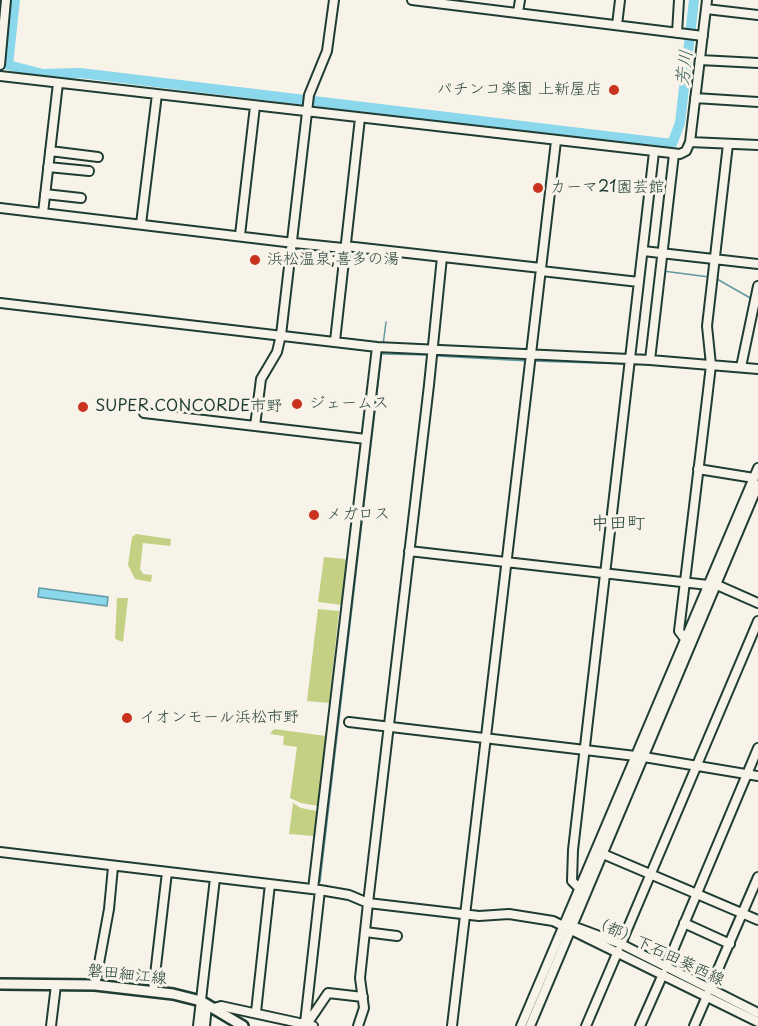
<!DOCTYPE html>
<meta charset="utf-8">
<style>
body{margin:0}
canvas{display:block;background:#f7f3e8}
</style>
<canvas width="758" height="1026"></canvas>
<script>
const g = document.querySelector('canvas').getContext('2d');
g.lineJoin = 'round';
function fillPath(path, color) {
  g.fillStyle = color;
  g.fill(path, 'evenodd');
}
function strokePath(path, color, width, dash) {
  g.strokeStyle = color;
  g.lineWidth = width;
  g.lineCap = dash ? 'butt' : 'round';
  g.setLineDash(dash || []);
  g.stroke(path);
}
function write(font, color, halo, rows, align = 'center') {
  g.font = font + ' "Playpen Sans","Klee One",sans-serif';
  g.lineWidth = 6;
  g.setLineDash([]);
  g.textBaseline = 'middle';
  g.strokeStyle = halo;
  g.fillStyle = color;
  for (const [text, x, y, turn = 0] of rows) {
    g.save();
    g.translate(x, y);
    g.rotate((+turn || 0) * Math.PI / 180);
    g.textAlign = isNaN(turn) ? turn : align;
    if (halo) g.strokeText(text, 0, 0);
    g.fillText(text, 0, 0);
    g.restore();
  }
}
const green = new Path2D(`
 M 136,534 L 171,539 L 170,546 L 143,543 L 140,569 L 143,574 L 152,575 L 151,582 L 135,579 L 128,565 L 132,537 Z
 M 324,557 L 345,559 L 347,563 L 342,605 L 318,602 Z
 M 117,598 L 128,598 L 123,642 L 115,639 Z
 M 318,609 L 339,611 L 329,703 L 307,701 Z
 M 274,729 L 326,736 L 318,806 L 301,803 L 290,798 L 297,747 L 283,745 L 284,736 L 270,734 Z
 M 293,803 L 301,808 L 317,811 L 314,836 L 289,834 Z`);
const water = new Path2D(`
 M 39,588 L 108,597 L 107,606 L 38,597 Z`);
const stream = new Path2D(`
 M 663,271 L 709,277
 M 717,279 L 752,299
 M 383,345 L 386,322
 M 383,354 L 429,355
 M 437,356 L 528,361
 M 532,361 L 627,364
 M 631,364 L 652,363
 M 320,882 L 382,350
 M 216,906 L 218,890`);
const river = new Path2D(`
 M 15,0 L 8,65 L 43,74 L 80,73 L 672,144 L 680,123 L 694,0`);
const minor = new Path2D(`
 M 412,0 L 703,36
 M 706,9 L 758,15
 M 518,12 L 520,0
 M 617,25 L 620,0
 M 677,33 L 679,0
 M 700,60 L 758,63
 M 0,65 L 6,0
 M 0,76 L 680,154 L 686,151 L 690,142 L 707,0
 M 695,98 L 758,102
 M 690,142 L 758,145
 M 50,151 L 98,157
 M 48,167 L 89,171
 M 45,194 L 81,198
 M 0,208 L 294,243 L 343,248 L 345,246 L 541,268
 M 43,213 L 58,83
 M 141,224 L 157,94
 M 240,235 L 255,106
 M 643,251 L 758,264
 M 541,271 L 639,282
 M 0,303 L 377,347 L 650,360 L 758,369
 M 335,341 L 360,118
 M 650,360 L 674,154
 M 741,367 L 758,286
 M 144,413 L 366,439
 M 255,426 L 261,379 L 277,352 L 281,335 L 309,95 L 327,51 L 334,0
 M 698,469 L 754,478
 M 409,551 L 708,585
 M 717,585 L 758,603
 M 685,639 L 679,631 L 707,399 L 711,365 L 707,326 L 728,144
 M 349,722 L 644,757 L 758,776
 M 0,852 L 320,890 L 349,895 L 368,903 L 479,916 L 509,914 L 553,921 L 758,1022
 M 603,854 L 758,920
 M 579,888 L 572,881 L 573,850 L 654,152
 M 313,889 L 377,347
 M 684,923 L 730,944
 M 572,930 L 578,928 L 621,944 L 758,1013
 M 365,932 L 397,936
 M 621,944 L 758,621
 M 666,967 L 758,748
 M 95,985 L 109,909 L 113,867
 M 709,990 L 758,877
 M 153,992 L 167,872
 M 214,1008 L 221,1006 L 313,1026
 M 256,1012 L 270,884
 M 305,1023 L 320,890
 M 307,1024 L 328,993 L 363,997
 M 51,1026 L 56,985
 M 198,1026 L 215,878
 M 205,1026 L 207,1005
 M 358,1026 L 364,1008 L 360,978 L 368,903 L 429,385 L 442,257
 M 452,1026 L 556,141
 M 521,1026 L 758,468
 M 530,1026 L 758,485
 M 586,1026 L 618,951
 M 640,1026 L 663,974
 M 694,1026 L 707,996`);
const major = new Path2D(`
 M 0,984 L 95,985 L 173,994 L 201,1001 L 243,1026`);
const markers = [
 [614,90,6,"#c8321e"],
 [538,188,6,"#c8321e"],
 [255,260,6,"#c8321e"],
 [297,404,6,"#c8321e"],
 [83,407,6,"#c8321e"],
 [314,515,6,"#c8321e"],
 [127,718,6,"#c8321e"]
];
const poiNames = [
 ["パチンコ楽園 上新屋店",602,90,"right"],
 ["カーマ21園芸館",550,188],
 ["浜松温泉;喜多の湯",267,260],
 ["ジェームス",309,404],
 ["SUPER CONCORDE市野",95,407],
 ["メガロス",326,515],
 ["イオンモール浜松市野",139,718]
];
const streetNames = [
 ["（都）下石田葵西線",658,951,25],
 ["磐田細江線",127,975,6]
];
const waterNames = [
 ["芳川",685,68,-83]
];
const neighbourhoodNames = [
 ["中田町",618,524]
];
fillPath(green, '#c4d184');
fillPath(water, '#8bd7eb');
strokePath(water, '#6099a2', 1.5);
strokePath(stream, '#6099a2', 1.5);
strokePath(river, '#8bd7eb', 10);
strokePath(minor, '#1f3d34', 12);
strokePath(major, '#1f3d34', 14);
strokePath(minor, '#f7f3e8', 8);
strokePath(major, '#f7f3e8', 9);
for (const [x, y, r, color] of markers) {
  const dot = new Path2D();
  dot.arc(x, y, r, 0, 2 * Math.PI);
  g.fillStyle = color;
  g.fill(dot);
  strokePath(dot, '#f7f3e8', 2);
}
write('16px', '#1f3d34', '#f7f3e8', poiNames, 'left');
write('16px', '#1f3d34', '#f7f3e8', streetNames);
write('italic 18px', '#355c59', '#f7f3e8', waterNames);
write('18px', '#1f3d34', '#f7f3e8', neighbourhoodNames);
</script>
